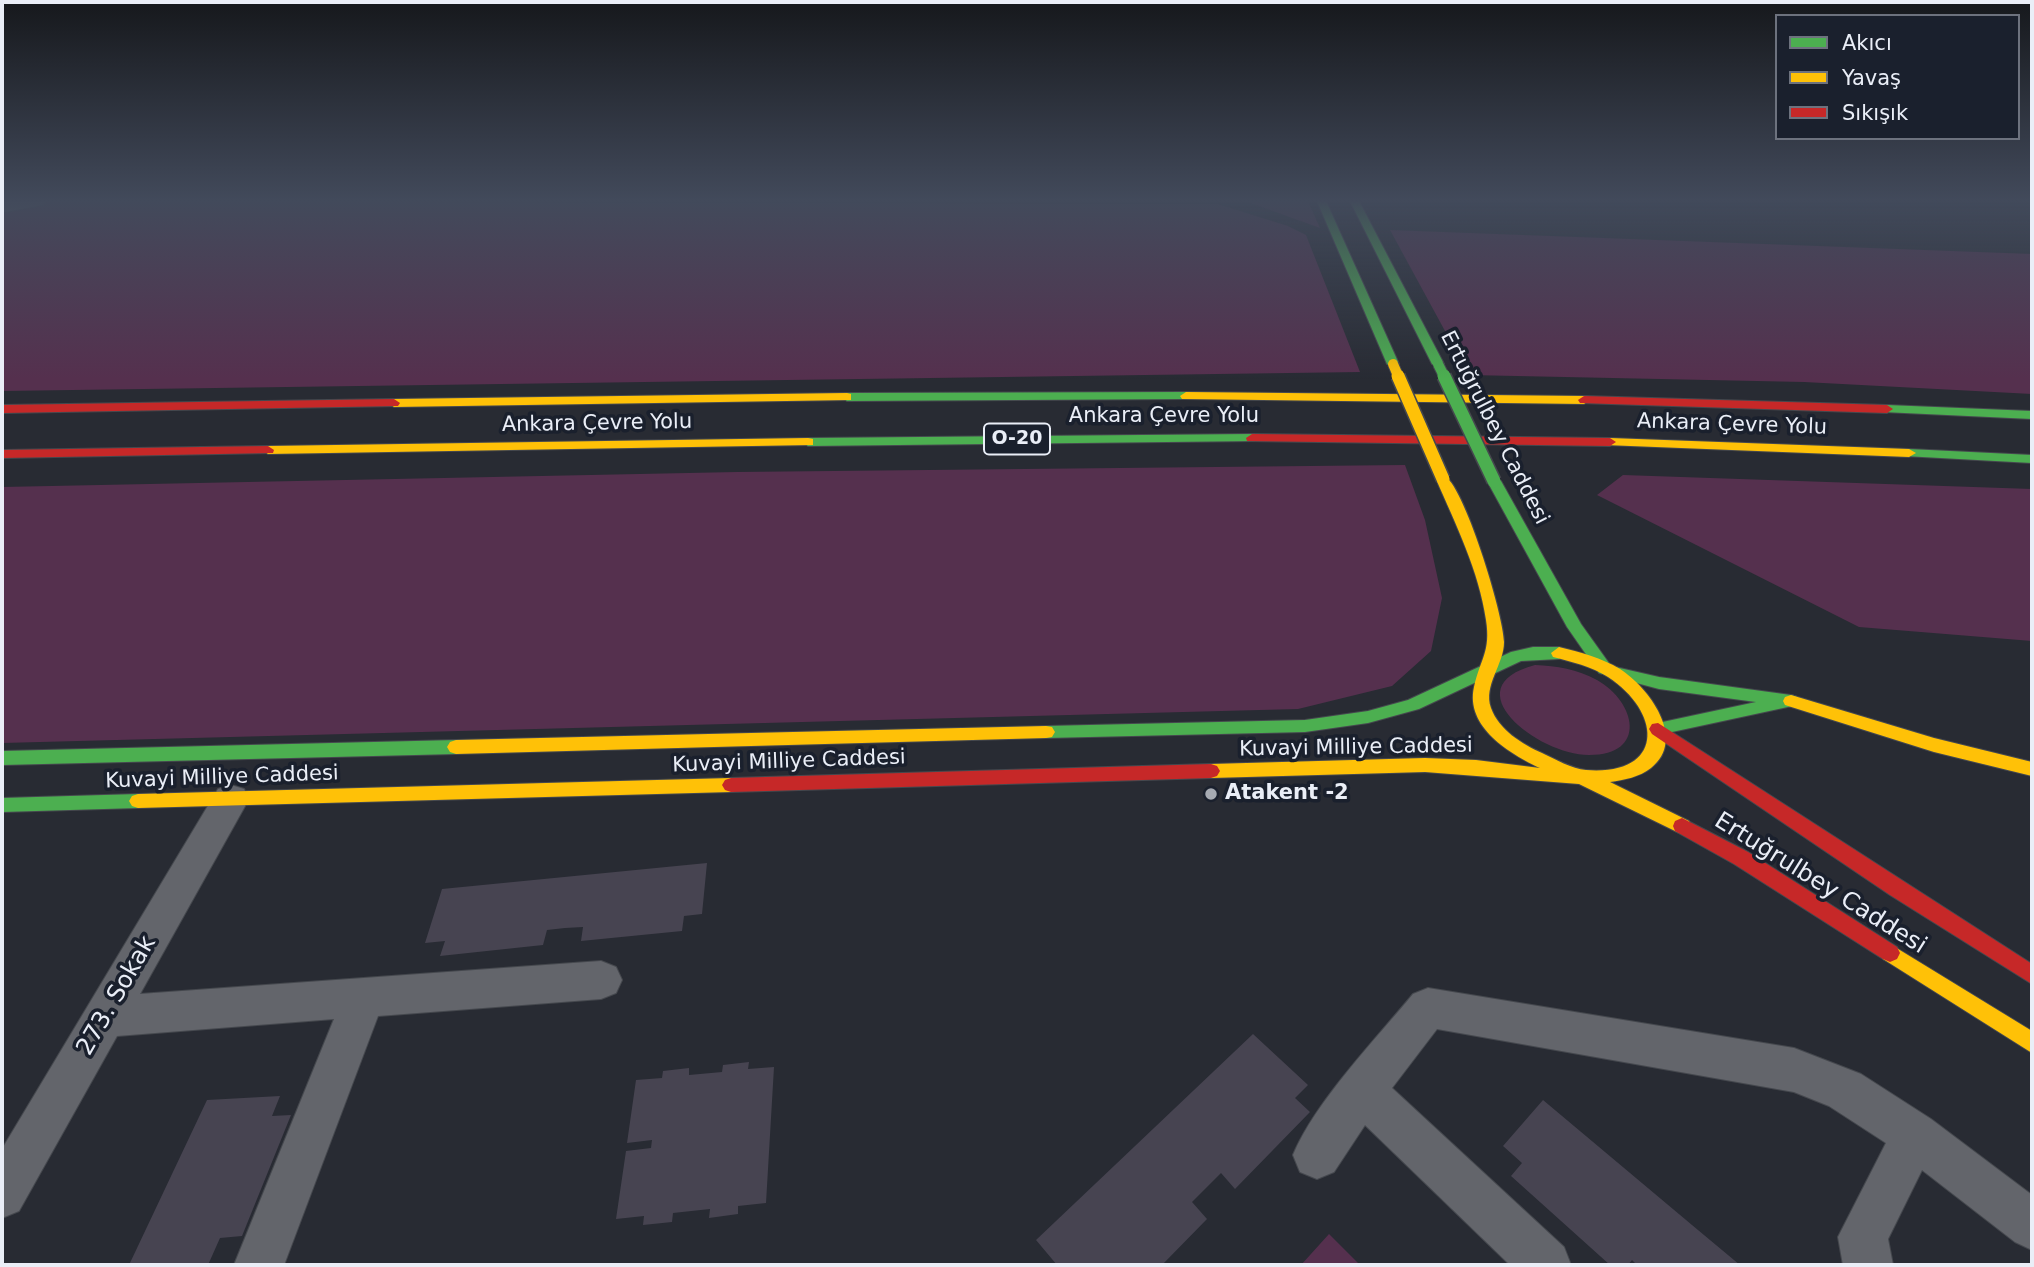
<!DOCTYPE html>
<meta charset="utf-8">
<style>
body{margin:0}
#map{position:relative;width:2034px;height:1267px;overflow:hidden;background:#282b33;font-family:"DejaVu Sans",sans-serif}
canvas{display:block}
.frame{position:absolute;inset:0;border:4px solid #eaeef7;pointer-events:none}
.legend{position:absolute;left:1775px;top:14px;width:245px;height:126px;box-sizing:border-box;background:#1a202d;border:2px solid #6d727e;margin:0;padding:9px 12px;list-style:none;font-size:21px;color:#eaeef7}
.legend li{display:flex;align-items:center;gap:14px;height:35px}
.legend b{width:35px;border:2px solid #6d727e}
</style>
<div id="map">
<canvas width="2034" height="1267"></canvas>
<div class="frame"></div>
<ul class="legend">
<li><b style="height:9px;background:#4caf50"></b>Akıcı</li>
<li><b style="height:9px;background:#ffc107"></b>Yavaş</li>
<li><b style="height:9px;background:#c62828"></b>Sıkışık</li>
</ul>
</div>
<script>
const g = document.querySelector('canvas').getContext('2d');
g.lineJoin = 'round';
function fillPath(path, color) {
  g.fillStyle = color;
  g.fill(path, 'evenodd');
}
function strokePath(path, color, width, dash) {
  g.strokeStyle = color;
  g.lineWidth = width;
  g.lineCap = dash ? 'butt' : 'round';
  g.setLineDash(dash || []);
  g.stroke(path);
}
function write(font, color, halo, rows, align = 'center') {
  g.font = font + ' "DejaVu Sans",sans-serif';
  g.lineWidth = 7;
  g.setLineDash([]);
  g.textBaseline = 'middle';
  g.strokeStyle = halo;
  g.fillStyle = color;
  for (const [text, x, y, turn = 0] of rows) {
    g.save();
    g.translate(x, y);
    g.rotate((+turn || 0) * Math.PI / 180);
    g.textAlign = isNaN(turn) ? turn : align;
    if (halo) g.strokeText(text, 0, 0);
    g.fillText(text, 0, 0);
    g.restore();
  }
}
const green = new Path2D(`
 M 2,201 L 1218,204 L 1288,226 L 1306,235 L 1360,372 L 2,391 Z
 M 1245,201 L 1308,201 L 1320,228 Z
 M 1390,230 L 2032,254 L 2032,394 L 1804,382 L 1469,375 Z
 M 1405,465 L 1425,520 L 1442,598 L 1431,651 L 1392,686 L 1298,709 L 2,743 L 2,487 L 737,472 Z
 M 1623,475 L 2032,489 L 2032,641 L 1859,627 L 1597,495 Z
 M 1535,665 C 1557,666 1577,669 1597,680 C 1636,702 1648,755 1589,755 C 1538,755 1451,687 1535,665 Z
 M 1329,1234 L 1360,1265 L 1301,1265 Z`);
const building = new Path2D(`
 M 707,863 L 702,914 L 684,916 L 682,931 L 581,941 L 583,927 L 565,928 L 547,930 L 543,945 L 440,956 L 445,941 L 425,943 L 442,889 Z
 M 1253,1034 L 1308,1085 L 1295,1098 L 1310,1112 L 1235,1189 L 1221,1173 L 1192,1202 L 1207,1219 L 1162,1265 L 1057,1265 L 1036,1240 Z
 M 749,1062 L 748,1069 L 774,1067 L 766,1203 L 738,1206 L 738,1214 L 709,1218 L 710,1209 L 673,1213 L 672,1222 L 643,1225 L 644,1216 L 616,1219 L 626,1151 L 651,1148 L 652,1140 L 627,1143 L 636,1080 L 662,1078 L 663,1071 L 689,1068 L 689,1075 L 722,1072 L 723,1065 Z
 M 280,1096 L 272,1116 L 291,1115 L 242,1236 L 220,1238 L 208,1265 L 129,1265 L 207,1100 Z
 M 1543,1100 L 1692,1225 L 1740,1265 L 1637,1265 L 1632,1260 L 1628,1265 L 1610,1265 L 1511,1176 L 1522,1163 L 1503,1146 Z`);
const street = new Path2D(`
 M 2,201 L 45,201 L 43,205 L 5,212 L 2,211 Z
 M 231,785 L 244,789 L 249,799 L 140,994 L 601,961 L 616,967 L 622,980 L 616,993 L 601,999 L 378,1016 L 284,1265 L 234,1265 L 334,1019 L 117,1036 L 19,1211 L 2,1218 L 2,1149 L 218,789 Z
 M 1428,988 L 1794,1048 L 1861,1074 L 1931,1119 L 2032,1195 L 2032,1250 L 2015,1242 L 1922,1170 L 1888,1239 L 1893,1265 L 1843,1265 L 1838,1237 L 1886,1143 L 1829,1106 L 1794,1092 L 1437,1029 L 1392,1088 L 1564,1247 L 1571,1265 L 1510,1265 L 1365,1125 L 1334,1172 L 1317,1179 L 1300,1172 L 1293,1155 C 1315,1102 1376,1039 1413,994 Z`);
const fast = new Path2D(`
 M 1317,201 L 1326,201 L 1399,364 L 1397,366 L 1393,368 L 1387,364 Z
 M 1350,201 L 1359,201 L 1444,364 L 1442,366 L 1438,368 L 1432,364 Z
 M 1186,392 L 1192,396 L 1190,399 L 847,401 L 841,397 L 847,393 Z
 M 1887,405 L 2032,411 L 2032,419 L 1883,412 L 1883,406 Z
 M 1252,434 L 1258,438 L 1257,441 L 808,446 L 802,442 L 808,438 Z
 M 1909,449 L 2032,455 L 2032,463 L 1904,456 L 1904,450 Z
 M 1494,477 L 1501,481 L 1581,624 L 1611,666 L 1659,677 L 1791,695 L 1797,697 L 1799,701 L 1797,705 L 1658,735 L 1652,734 L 1649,729 L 1652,724 L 1658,723 L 1756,702 L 1659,689 L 1599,673 L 1567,627 L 1487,481 Z
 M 1533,647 L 1559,647 L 1567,653 L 1559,659 L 1521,661 L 1419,709 L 1368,723 L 1305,732 L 1046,738 L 1040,737 L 1037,732 L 1040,727 L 1046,726 L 1305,720 L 1368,711 L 1408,700 L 1511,652 Z
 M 456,740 L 462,742 L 465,747 L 462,752 L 456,754 L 2,765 L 2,751 Z
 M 138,794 L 144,796 L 147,801 L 144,806 L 138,808 L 2,812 L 2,798 Z`);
const slow = new Path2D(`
 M 1186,392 L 1584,396 L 1590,400 L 1584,404 L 1182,399 L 1180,396 Z
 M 847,393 L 851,394 L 851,400 L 394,407 L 388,403 L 394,399 Z
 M 808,438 L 813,439 L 813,445 L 268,454 L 262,450 L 268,446 Z
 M 1610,438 L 1909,449 L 1916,453 L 1909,457 L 1605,445 L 1605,439 Z
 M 1443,475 C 1463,481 1504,616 1504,642 C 1504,665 1483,685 1491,708 C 1499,730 1522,744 1542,753 C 1555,759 1572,769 1586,770 C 1665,776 1663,713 1608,677 C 1591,666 1572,662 1553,657 L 1551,653 L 1559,647 C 1580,652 1602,658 1620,669 C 1648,687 1688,739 1651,768 C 1640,777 1624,780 1610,782 L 1689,821 L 1691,826 L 1689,831 L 1682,834 L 1675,831 L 1579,784 L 1425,772 L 1211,778 L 1205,776 L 1202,771 L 1205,766 L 1211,764 L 1425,758 L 1476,760 L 1540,768 C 1510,754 1465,727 1474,687 C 1480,659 1491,652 1486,620 C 1479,571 1456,525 1436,479 Z
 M 1791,695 L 1934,738 L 2032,762 L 2032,776 L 1934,752 L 1785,705 L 1783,701 L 1785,697 Z
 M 1046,726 L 1052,727 L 1055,732 L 1052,737 L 1046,738 L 456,754 L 450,752 L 447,747 L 450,742 L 456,740 Z
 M 731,778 L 737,780 L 740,785 L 737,790 L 731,792 L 138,808 L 132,806 L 129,801 L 132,796 L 138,794 Z
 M 1890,944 L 2032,1031 L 2032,1053 L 1883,959 L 1880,953 L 1883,947 Z`);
const jam = new Path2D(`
 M 1584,396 L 1887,405 L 1893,409 L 1887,413 L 1580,403 L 1578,400 Z
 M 394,399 L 400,403 L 398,406 L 2,413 L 2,405 Z
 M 1252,434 L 1610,438 L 1616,442 L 1610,446 L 1247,441 L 1246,438 Z
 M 268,446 L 274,450 L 273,453 L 2,458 L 2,450 Z
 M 1658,723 L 2032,964 L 2032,984 L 1890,895 L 1652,734 L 1649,729 L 1652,724 Z
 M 1211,764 L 1217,766 L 1220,771 L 1217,776 L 1211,778 L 731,792 L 725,790 L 722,785 L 725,780 L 731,778 Z
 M 1682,818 L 1748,852 L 1897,947 L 1900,953 L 1897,959 L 1890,962 L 1883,959 L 1734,864 L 1675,831 L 1673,826 L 1675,821 Z`);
const fastBridgeFar1 = new Path2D(`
 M 1438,364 L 1445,378`);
const fastBridge = new Path2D(`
 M 1444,376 L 1494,481`);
const slowBridgeFar1 = new Path2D(`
 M 1393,364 L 1399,378`);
const slowBridge = new Path2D(`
 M 1398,376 L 1443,479`);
const markers = [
 [1211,794,7,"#a6aab2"]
];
const shields = [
 [1017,439,66]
];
const shieldNames = [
 ["O-20",1017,439]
];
const streetNames = [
 ["Ankara Çevre Yolu",1164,417],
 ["Ankara Çevre Yolu",597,424,-1],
 ["Ankara Çevre Yolu",1732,425,2],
 ["Ertuğrulbey Caddesi",1494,428,63],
 ["Kuvayi Milliye Caddesi",1356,748,-1],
 ["Kuvayi Milliye Caddesi",789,762,-2],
 ["Kuvayi Milliye Caddesi",222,778,-2]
];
const poiNames = [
 ["Atakent -2",1225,794]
];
const nearStreetnames = [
 ["Ertuğrulbey Caddesi",1820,884,32],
 ["273. Sokak",117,996,-60]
];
fillPath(green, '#55304e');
fillPath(building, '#474451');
strokePath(street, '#45484e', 2);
strokePath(fast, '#45484e', 2);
strokePath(slow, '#45484e', 2);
strokePath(jam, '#45484e', 2);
fillPath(street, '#63656b');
fillPath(fast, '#4caf50');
fillPath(slow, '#ffc107');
fillPath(jam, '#c62828');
strokePath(fastBridgeFar1, '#45484e', 12, []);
strokePath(fastBridge, '#45484e', 16, []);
strokePath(slowBridgeFar1, '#45484e', 12, []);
strokePath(slowBridge, '#45484e', 16, []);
strokePath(fastBridgeFar1, '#4caf50', 10);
strokePath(fastBridge, '#4caf50', 13);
strokePath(slowBridgeFar1, '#ffc107', 10);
strokePath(slowBridge, '#ffc107', 13);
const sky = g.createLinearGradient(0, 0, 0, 379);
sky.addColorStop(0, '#16181c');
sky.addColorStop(0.53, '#424a5b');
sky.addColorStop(1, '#424a5b00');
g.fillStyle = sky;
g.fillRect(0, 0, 2034, 379);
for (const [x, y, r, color] of markers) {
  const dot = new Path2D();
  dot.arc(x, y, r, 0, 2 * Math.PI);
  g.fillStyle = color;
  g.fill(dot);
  strokePath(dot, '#1a202d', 2.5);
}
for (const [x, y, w] of shields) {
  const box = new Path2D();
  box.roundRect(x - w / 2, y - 15.5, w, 31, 5);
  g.fillStyle = '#1a202d';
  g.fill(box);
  strokePath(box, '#eaeef7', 2);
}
write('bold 19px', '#eaeef7', null, shieldNames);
write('21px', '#eaeef7', '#1a202d', streetNames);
write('bold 21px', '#eaeef7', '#1a202d', poiNames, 'left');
write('24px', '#eaeef7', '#1a202d', nearStreetnames);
</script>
